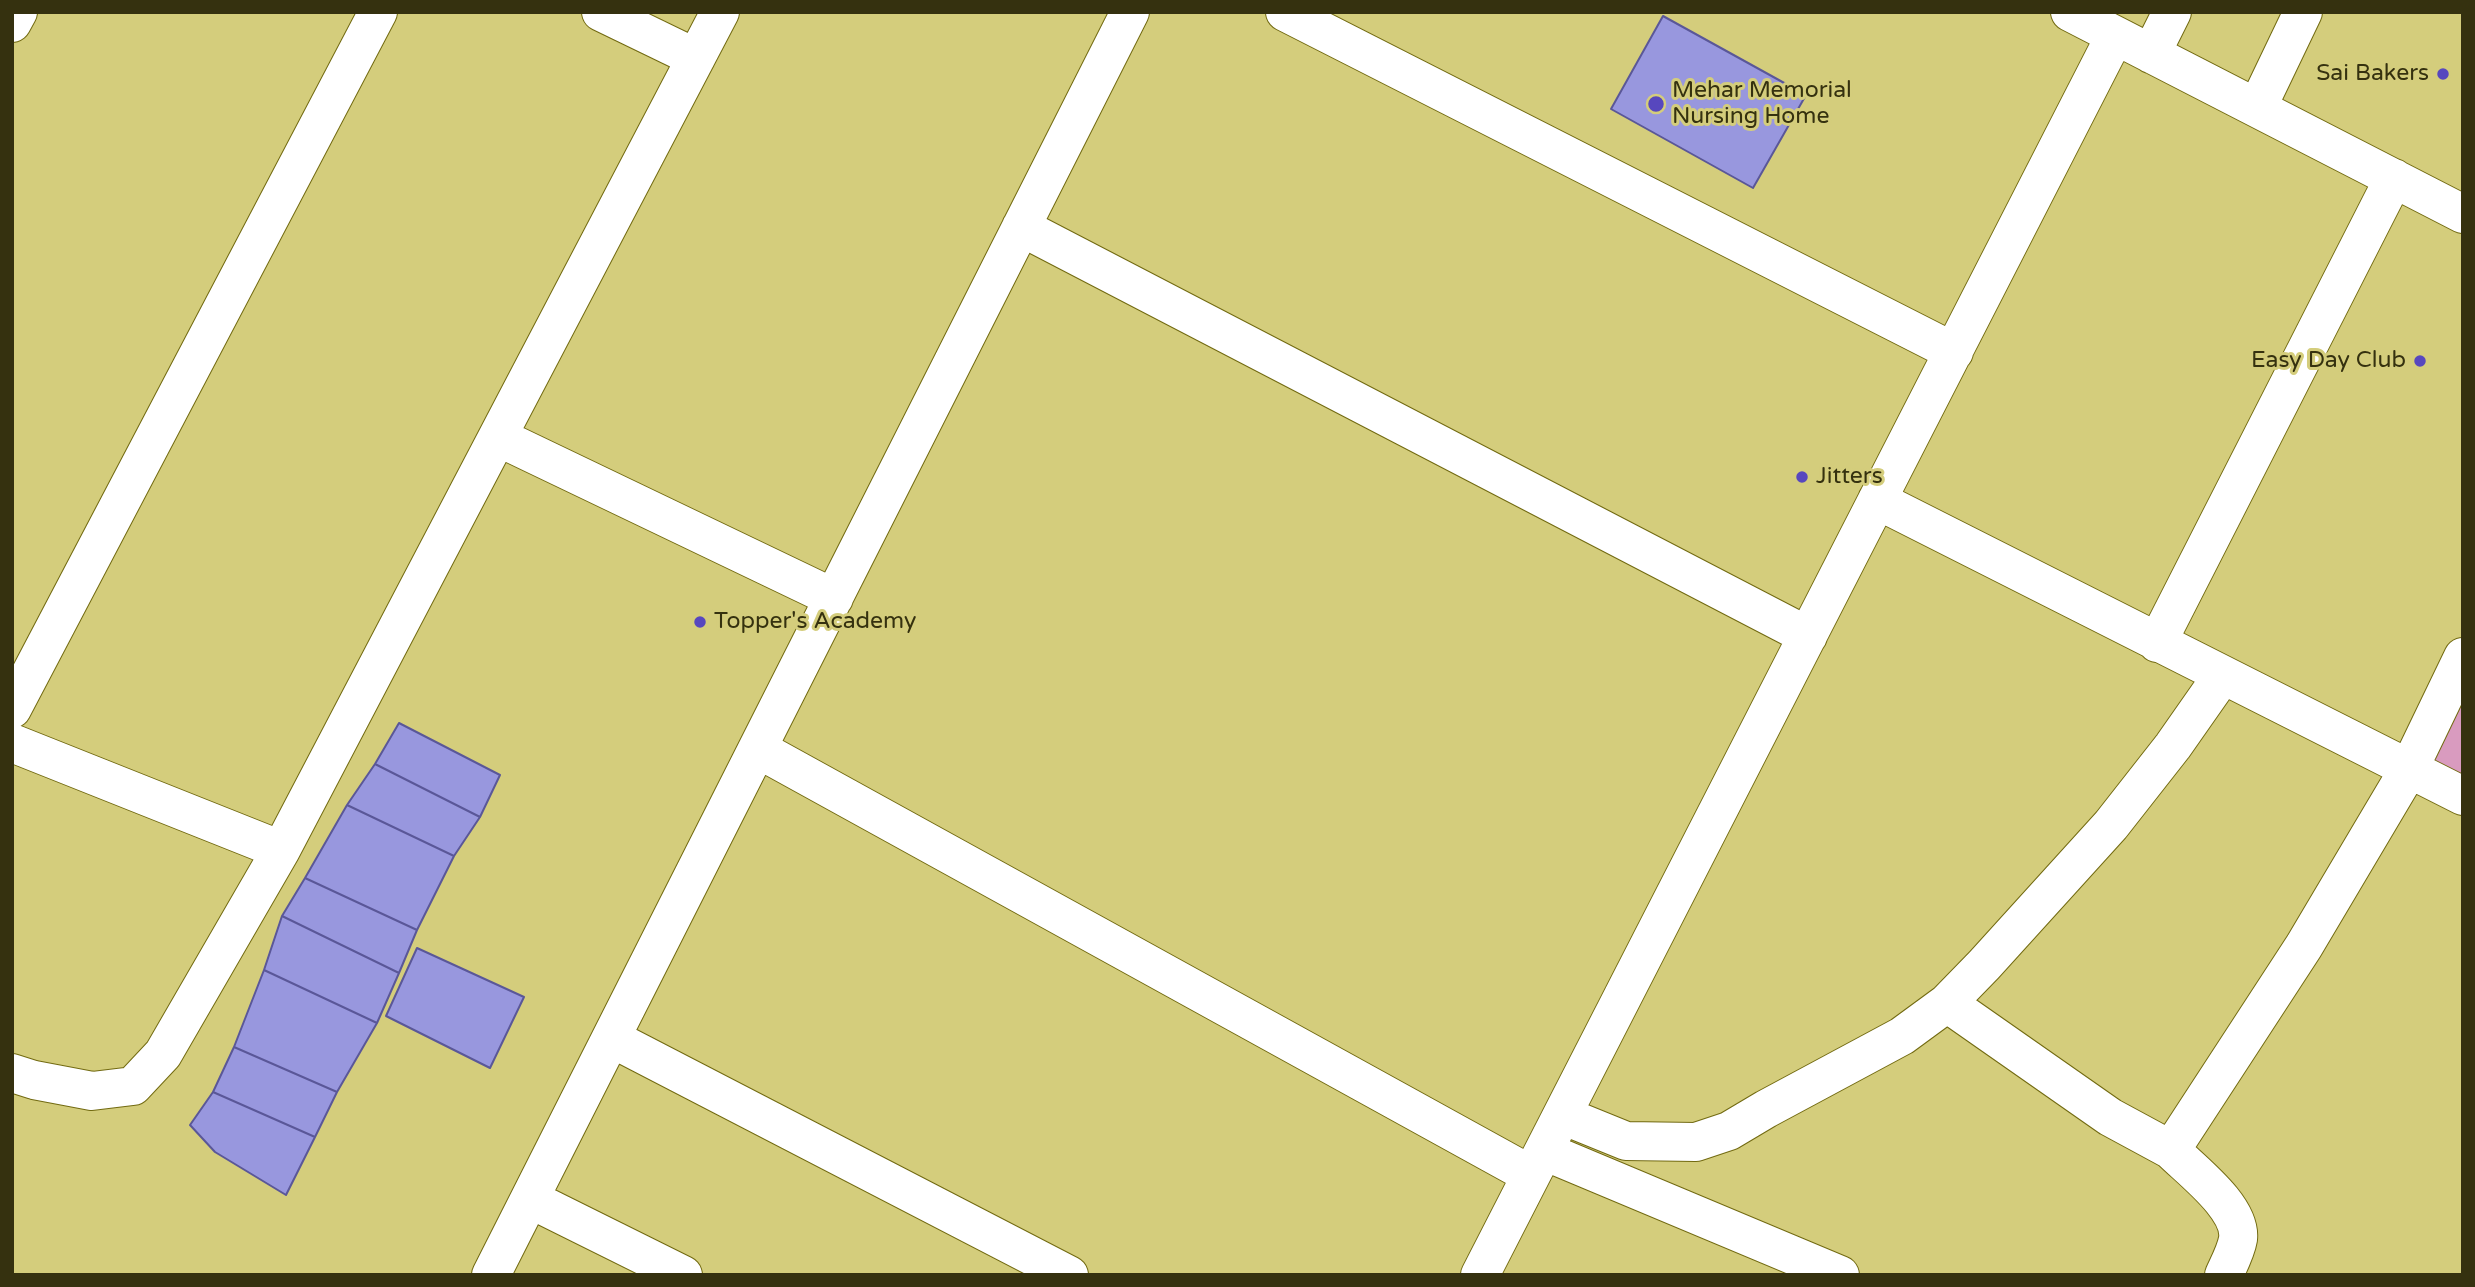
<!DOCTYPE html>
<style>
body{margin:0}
#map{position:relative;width:2475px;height:1287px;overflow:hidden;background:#d4cd7c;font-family:"Varela Round",sans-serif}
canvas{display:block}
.frame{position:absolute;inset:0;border:14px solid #35310f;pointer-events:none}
</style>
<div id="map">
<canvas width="2475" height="1287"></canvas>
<div class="frame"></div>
</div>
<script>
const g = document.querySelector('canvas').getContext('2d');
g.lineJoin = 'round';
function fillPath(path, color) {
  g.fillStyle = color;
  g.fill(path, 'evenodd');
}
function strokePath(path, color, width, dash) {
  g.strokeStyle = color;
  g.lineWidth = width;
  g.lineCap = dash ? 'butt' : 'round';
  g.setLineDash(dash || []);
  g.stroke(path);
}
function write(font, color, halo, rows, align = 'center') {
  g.font = font + ' "Varela Round",sans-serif';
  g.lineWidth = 6;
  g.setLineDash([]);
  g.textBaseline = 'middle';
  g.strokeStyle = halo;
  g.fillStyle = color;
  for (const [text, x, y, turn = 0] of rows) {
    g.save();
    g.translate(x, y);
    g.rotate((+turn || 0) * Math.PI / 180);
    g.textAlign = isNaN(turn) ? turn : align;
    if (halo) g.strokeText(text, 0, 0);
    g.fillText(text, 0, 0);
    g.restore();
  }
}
const green = new Path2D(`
 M 2463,692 L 2463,776 L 2430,758 Z`);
const building = new Path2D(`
 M 1663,16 L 1806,95 L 1753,188 L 1611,109 Z
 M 399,723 L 500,775 L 480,817 L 375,764 Z
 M 375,764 L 480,817 L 454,856 L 347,805 Z
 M 347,805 L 454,856 L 417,930 L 305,878 Z
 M 305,878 L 417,930 L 399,973 L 282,916 Z
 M 282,916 L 399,973 L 377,1023 L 264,970 Z
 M 417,948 L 524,997 L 490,1068 L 386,1016 Z
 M 264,970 L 377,1023 L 337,1092 L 234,1047 Z
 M 234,1047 L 337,1092 L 315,1137 L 213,1092 Z
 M 213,1092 L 315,1137 L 286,1195 L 215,1152 L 190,1125 Z`);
const minor = new Path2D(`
 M 601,12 L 696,58
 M 1285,12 L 1954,352
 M 2070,12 L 2463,214
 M 12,23 L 18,12
 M 2151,54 L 2172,12
 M 2257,108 L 2303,12
 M 1021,227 L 1808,636
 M 498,437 L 834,598
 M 1877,500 L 2463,796
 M 2157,643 L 2394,178
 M 12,709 L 378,12
 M 12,743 L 281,850
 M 758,749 L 1531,1175
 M 1947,1003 L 2110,1117 L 2171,1150 L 2304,946 L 2409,769 L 2463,657
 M 611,1038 L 1069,1275
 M 12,1073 L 34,1080 L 92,1091 L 133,1086 L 163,1054 L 281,850 L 720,12
 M 1562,1115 L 1626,1141 L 1696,1142 L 1729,1131 L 1766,1109 L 1902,1036 L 1947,1003 L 1984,965 L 2111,825 L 2173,746 L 2222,676
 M 2171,1150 C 2192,1171 2242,1208 2238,1239 C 2236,1251 2229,1264 2224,1275
 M 1544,1151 L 1840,1275
 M 530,1199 L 683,1275
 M 491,1275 L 1130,12
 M 1480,1275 L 2115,36`);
const markers = [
 [2443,74,7,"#5747be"],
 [1656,104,9,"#5747be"],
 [2420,361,7,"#5747be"],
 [1802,477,7,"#5747be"],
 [700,622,7,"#5747be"]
];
const poiNames = [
 ["Sai Bakers",2429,74,"right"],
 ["Mehar Memorial",1672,91],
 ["Nursing Home",1672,117],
 ["Easy Day Club",2406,361,"right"],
 ["Jitters",1816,477],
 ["Topper's Academy",714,622]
];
fillPath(green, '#d99bbf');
fillPath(building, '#9897de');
strokePath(building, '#5a5798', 2);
strokePath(minor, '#726a11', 40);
strokePath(minor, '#fff', 38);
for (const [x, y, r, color] of markers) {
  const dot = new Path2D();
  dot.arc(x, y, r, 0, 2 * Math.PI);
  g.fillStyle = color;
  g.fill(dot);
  strokePath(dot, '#d4cd7c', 2.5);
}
write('23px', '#35310f', '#d4cd7c', poiNames, 'left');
</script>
